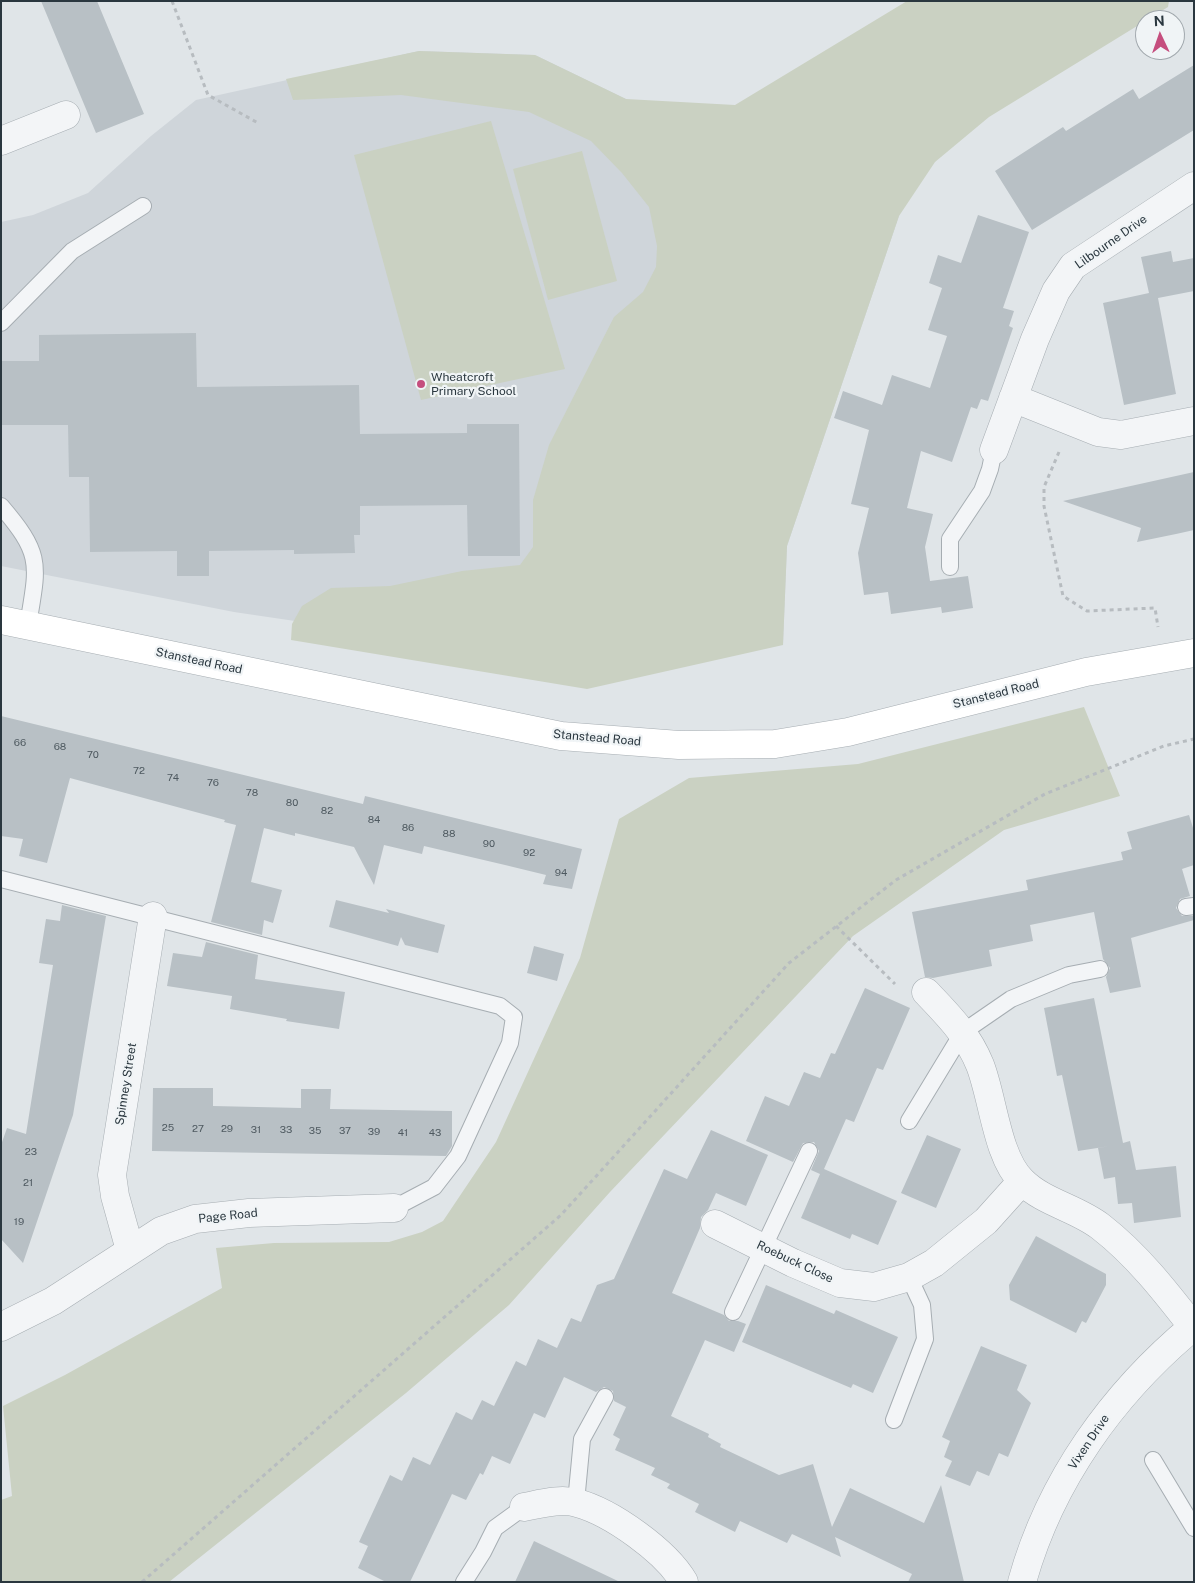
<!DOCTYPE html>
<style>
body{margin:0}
#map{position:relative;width:1195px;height:1583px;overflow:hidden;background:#e0e5e8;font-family:"Public Sans",sans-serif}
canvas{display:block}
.frame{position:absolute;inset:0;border:2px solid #2a373f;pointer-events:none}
.north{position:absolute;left:1135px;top:10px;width:50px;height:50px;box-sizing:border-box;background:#f0f4f6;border:1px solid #a1a8ad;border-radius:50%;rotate:357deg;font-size:14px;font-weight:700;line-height:20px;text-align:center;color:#2a373f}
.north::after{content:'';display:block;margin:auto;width:18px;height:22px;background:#c54e7e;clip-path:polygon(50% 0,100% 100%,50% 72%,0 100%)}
</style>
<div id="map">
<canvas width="1195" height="1583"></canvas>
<div class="frame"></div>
<div class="north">N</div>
</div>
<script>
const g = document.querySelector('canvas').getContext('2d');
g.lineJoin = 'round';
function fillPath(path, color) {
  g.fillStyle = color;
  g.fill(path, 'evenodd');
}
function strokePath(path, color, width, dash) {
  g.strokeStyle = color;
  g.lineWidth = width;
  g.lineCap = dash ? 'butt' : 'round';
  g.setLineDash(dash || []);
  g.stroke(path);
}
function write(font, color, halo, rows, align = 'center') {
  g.font = font + ' "Public Sans",sans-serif';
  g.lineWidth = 4.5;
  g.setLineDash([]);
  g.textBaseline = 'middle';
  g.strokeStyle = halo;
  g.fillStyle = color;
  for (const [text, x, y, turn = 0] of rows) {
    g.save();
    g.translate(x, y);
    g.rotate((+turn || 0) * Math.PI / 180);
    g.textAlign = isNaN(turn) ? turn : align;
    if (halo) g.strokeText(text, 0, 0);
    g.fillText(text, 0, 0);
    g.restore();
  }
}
const built = new Path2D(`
 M 419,51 L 535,55 L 626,99 L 899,216 L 787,546 L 783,645 L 666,637 L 525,655 L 234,612 L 1,566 L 1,222 L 33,215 L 88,193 L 151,136 L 196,100 Z`);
const green = new Path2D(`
 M 907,1 L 1169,1 L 1168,7 L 989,117 L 935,162 L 899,216 L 787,546 L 783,645 L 587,689 L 291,640 L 292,624 L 302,606 L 331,588 L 390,586 L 462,571 L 520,565 L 533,547 L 533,500 L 549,445 L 614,317 L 643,292 L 656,267 L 657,246 L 649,207 L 622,173 L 591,141 L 529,112 L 401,95 L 293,100 L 286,79 L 419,51 L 535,55 L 626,99 L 735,105 Z
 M 491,121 L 565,369 L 421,400 L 354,155 Z
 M 582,151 L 617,281 L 548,300 L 513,169 Z
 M 1084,707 L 1120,796 L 1004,830 L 853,936 L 610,1192 L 509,1305 L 406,1393 L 169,1582 L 1,1582 L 1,1500 L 12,1496 L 3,1406 L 65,1375 L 222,1288 L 216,1248 L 274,1243 L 389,1242 L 422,1232 L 443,1221 L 496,1142 L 580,958 L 619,819 L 689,778 L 858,764 Z`);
const building = new Path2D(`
 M 41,1 L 97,1 L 144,114 L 96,133 Z
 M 1194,65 L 1194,130 L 1032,230 L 995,171 L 1063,127 L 1066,131 L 1133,89 L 1139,99 Z
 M 978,215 L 1029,232 L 1003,308 L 1014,311 L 1009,326 L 1013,328 L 988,401 L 981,399 L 977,409 L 971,407 L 952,462 L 921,451 L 907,508 L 933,514 L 925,547 L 930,581 L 968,576 L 973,608 L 942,613 L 941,607 L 891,614 L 888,592 L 864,595 L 858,553 L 869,508 L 851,504 L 869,430 L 834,418 L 843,391 L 882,405 L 892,375 L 930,388 L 947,336 L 928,330 L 942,288 L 929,283 L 938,255 L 961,263 Z
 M 1171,251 L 1173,262 L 1194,258 L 1194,291 L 1158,298 L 1176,394 L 1124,405 L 1103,303 L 1149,293 L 1141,257 Z
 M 196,333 L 197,387 L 359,385 L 360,434 L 467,433 L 467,424 L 519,424 L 520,556 L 468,556 L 467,505 L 360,506 L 360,535 L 354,535 L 355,553 L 294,554 L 294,550 L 209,551 L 209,576 L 177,576 L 177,551 L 90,552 L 89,477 L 69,477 L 68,425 L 1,425 L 1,361 L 39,361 L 39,335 Z
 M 1194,472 L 1194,530 L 1176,534 L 1137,542 L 1141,528 L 1063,501 Z
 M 1,716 L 363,804 L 365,796 L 582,849 L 572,889 L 543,884 L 546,875 L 505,865 L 424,846 L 422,854 L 384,845 L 374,885 L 354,847 L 295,833 L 295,836 L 264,828 L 251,882 L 282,890 L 273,923 L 264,920 L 262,935 L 211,922 L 236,825 L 224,822 L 225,820 L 70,778 L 47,863 L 19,856 L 23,839 L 1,836 Z
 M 1189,815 L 1194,831 L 1194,865 L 1182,869 L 1190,896 L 1180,899 L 1176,908 L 1182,916 L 1194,916 L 1194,920 L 1131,938 L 1141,987 L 1110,993 L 1106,977 L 1110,968 L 1103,959 L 1094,912 L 1030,925 L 1033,941 L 989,950 L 992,966 L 933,978 L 925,977 L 912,912 L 1028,890 L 1026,880 L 1123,860 L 1121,852 L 1132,849 L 1127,832 Z
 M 336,900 L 389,913 L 386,909 L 445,925 L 438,953 L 405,945 L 401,937 L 398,946 L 329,927 Z
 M 62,905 L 106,916 L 73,1115 L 23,1263 L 1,1239 L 1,1145 L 7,1128 L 26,1134 L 53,965 L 39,963 L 46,919 L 60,921 Z
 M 206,942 L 258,955 L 255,979 L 345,992 L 339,1029 L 286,1021 L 287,1019 L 230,1009 L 232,996 L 167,986 L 173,953 L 202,957 Z
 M 534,946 L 564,954 L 557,981 L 527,973 Z
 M 865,988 L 910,1008 L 883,1070 L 877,1068 L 854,1122 L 846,1119 L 824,1169 L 897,1201 L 878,1245 L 852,1234 L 850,1239 L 801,1218 L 820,1174 L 811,1170 L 819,1151 L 814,1142 L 803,1143 L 793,1162 L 746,1141 L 765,1096 L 789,1106 L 804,1072 L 820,1078 L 831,1053 L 835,1054 Z
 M 1094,998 L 1123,1143 L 1130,1141 L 1136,1170 L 1176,1166 L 1181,1217 L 1134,1223 L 1132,1203 L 1118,1204 L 1115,1177 L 1104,1179 L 1098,1148 L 1110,1146 L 1078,1151 L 1062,1075 L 1057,1076 L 1044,1008 Z
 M 153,1088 L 213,1088 L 213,1106 L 301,1108 L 301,1089 L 331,1089 L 330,1109 L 452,1111 L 452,1146 L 446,1156 L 152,1151 Z
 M 711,1130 L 768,1155 L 746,1206 L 716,1193 L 708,1210 L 701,1217 L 700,1228 L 672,1293 L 724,1315 L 729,1321 L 738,1321 L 746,1324 L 734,1352 L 705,1340 L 671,1416 L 709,1434 L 708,1437 L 721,1444 L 720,1447 L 779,1475 L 813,1464 L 832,1527 L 850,1488 L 924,1523 L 941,1485 L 964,1582 L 908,1582 L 912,1574 L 835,1537 L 841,1557 L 792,1534 L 787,1543 L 740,1521 L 735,1532 L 695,1512 L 699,1504 L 667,1488 L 670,1484 L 651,1475 L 655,1468 L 615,1450 L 620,1439 L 613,1435 L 626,1407 L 614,1401 L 613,1391 L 604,1387 L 596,1392 L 564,1377 L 545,1418 L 534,1413 L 510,1464 L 492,1456 L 483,1475 L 480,1473 L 466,1500 L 452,1494 L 410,1582 L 386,1582 L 358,1568 L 368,1546 L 359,1542 L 390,1475 L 402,1481 L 413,1457 L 430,1465 L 456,1412 L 472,1420 L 482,1400 L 494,1406 L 516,1361 L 526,1366 L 538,1339 L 557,1348 L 571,1318 L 581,1322 L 597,1285 L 614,1279 L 664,1169 L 687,1179 Z
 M 927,1135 L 961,1149 L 936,1208 L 901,1193 Z
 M 1036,1236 L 1106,1274 L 1106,1285 L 1086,1323 L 1082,1321 L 1076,1333 L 1010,1300 L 1009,1285 Z
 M 766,1285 L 834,1314 L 836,1310 L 898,1337 L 873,1393 L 853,1384 L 851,1388 L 742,1342 Z
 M 981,1346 L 1027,1365 L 1017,1390 L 1031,1403 L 1008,1457 L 999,1453 L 989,1476 L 977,1471 L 970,1486 L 945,1476 L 952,1461 L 944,1457 L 950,1441 L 942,1437 Z
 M 534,1541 L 620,1582 L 515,1582 Z`);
const path = new Path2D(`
 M 172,1 L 208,95 L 258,123
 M 1059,452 L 1044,487 L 1044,506 L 1063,596 L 1087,611 L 1155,608 L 1158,627
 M 836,926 L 895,984
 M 142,1582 L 561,1215 L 789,963 L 896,880 L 1045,794 L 1164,746 L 1194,739`);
const lane = new Path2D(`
 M 1,323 L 72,251 L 143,206
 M 1,506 C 43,555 38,564 28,625
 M 950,567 L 950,539 L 982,491 L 990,469 L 994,450
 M 1,879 L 500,1006 L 514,1017 L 510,1043 L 458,1156 L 434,1187 L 394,1208
 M 1186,907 L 1194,906
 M 909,1121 L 963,1032 L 1011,999 L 1069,975 L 1100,969
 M 733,1312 L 809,1151
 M 894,1420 L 925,1339 L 922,1305 L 909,1277
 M 1153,1460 L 1194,1528
 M 576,1502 L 582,1439 L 605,1397
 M 464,1582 L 483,1552 L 495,1528 L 524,1507`);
const street = new Path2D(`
 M 1,141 L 66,115
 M 1013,398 L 1098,432 L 1121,435 L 1194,421
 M 994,450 L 1035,339 L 1056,291 L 1073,266 L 1194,186
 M 926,992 C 948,1015 968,1035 980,1065 C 993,1098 997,1157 1022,1181 C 1044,1203 1077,1208 1101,1227 C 1137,1255 1165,1291 1193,1327
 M 715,1224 L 793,1263 L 840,1283 L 874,1287 L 909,1277 L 934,1263 L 986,1221 L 1022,1181
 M 130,1250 L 115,1196 L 112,1175 L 153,916
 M 1,1327 L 53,1301 L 161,1231 L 195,1219 L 249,1213 L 394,1208
 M 524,1507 C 540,1504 561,1498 577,1503 C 611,1512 666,1551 684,1582
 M 1022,1582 C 1050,1481 1113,1393 1194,1326`);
const secondary = new Path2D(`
 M 1,620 L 561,736 L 679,745 L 775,744 L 848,732 L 1086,672 L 1194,653`);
const markers = [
 [421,384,5,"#c54e7e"]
];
const numberNames = [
 ["66",20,743],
 ["68",60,747],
 ["70",93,755],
 ["72",139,771],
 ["74",173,778],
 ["76",213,783],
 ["78",252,793],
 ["80",292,803],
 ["82",327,811],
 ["84",374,820],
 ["86",408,828],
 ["88",449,834],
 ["90",489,844],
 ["92",529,853],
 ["94",561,873],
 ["25",168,1128],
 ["27",198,1129],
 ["29",227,1129],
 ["31",256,1130],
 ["33",286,1130],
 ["35",315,1131],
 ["37",345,1131],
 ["39",374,1132],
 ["41",403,1133],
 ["43",435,1133],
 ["23",31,1152],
 ["21",28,1183],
 ["19",19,1222]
];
const streetNames = [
 ["Lilbourne Drive",1111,242,-35],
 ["Stanstead Road",199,661,12],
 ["Stanstead Road",996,694,-14],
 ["Stanstead Road",597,738,5],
 ["Spinney Street",126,1084,-81],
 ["Page Road",228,1216,-6],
 ["Roebuck Close",795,1262,25],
 ["Vixen Drive",1089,1442,-56]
];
const poiNames = [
 ["Wheatcroft",431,377],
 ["Primary School",431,391]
];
fillPath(built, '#cfd5da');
fillPath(green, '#cad1c2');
fillPath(building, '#b8c0c5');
strokePath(lane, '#a6adb2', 18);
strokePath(street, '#a6adb2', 29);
strokePath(secondary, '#a6adb2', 29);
strokePath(path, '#b7bcc0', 3, [4, 4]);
strokePath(lane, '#f3f5f7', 16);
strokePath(street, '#f3f5f7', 28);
strokePath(secondary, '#fff', 28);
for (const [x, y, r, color] of markers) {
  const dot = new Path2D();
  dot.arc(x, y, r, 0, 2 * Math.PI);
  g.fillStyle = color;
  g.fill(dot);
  strokePath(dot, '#f0f4f6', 2);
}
write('10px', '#4e5960', null, numberNames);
write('12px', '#2a373f', '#f0f4f6', streetNames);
write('12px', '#2a373f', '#f0f4f6', poiNames, 'left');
</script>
